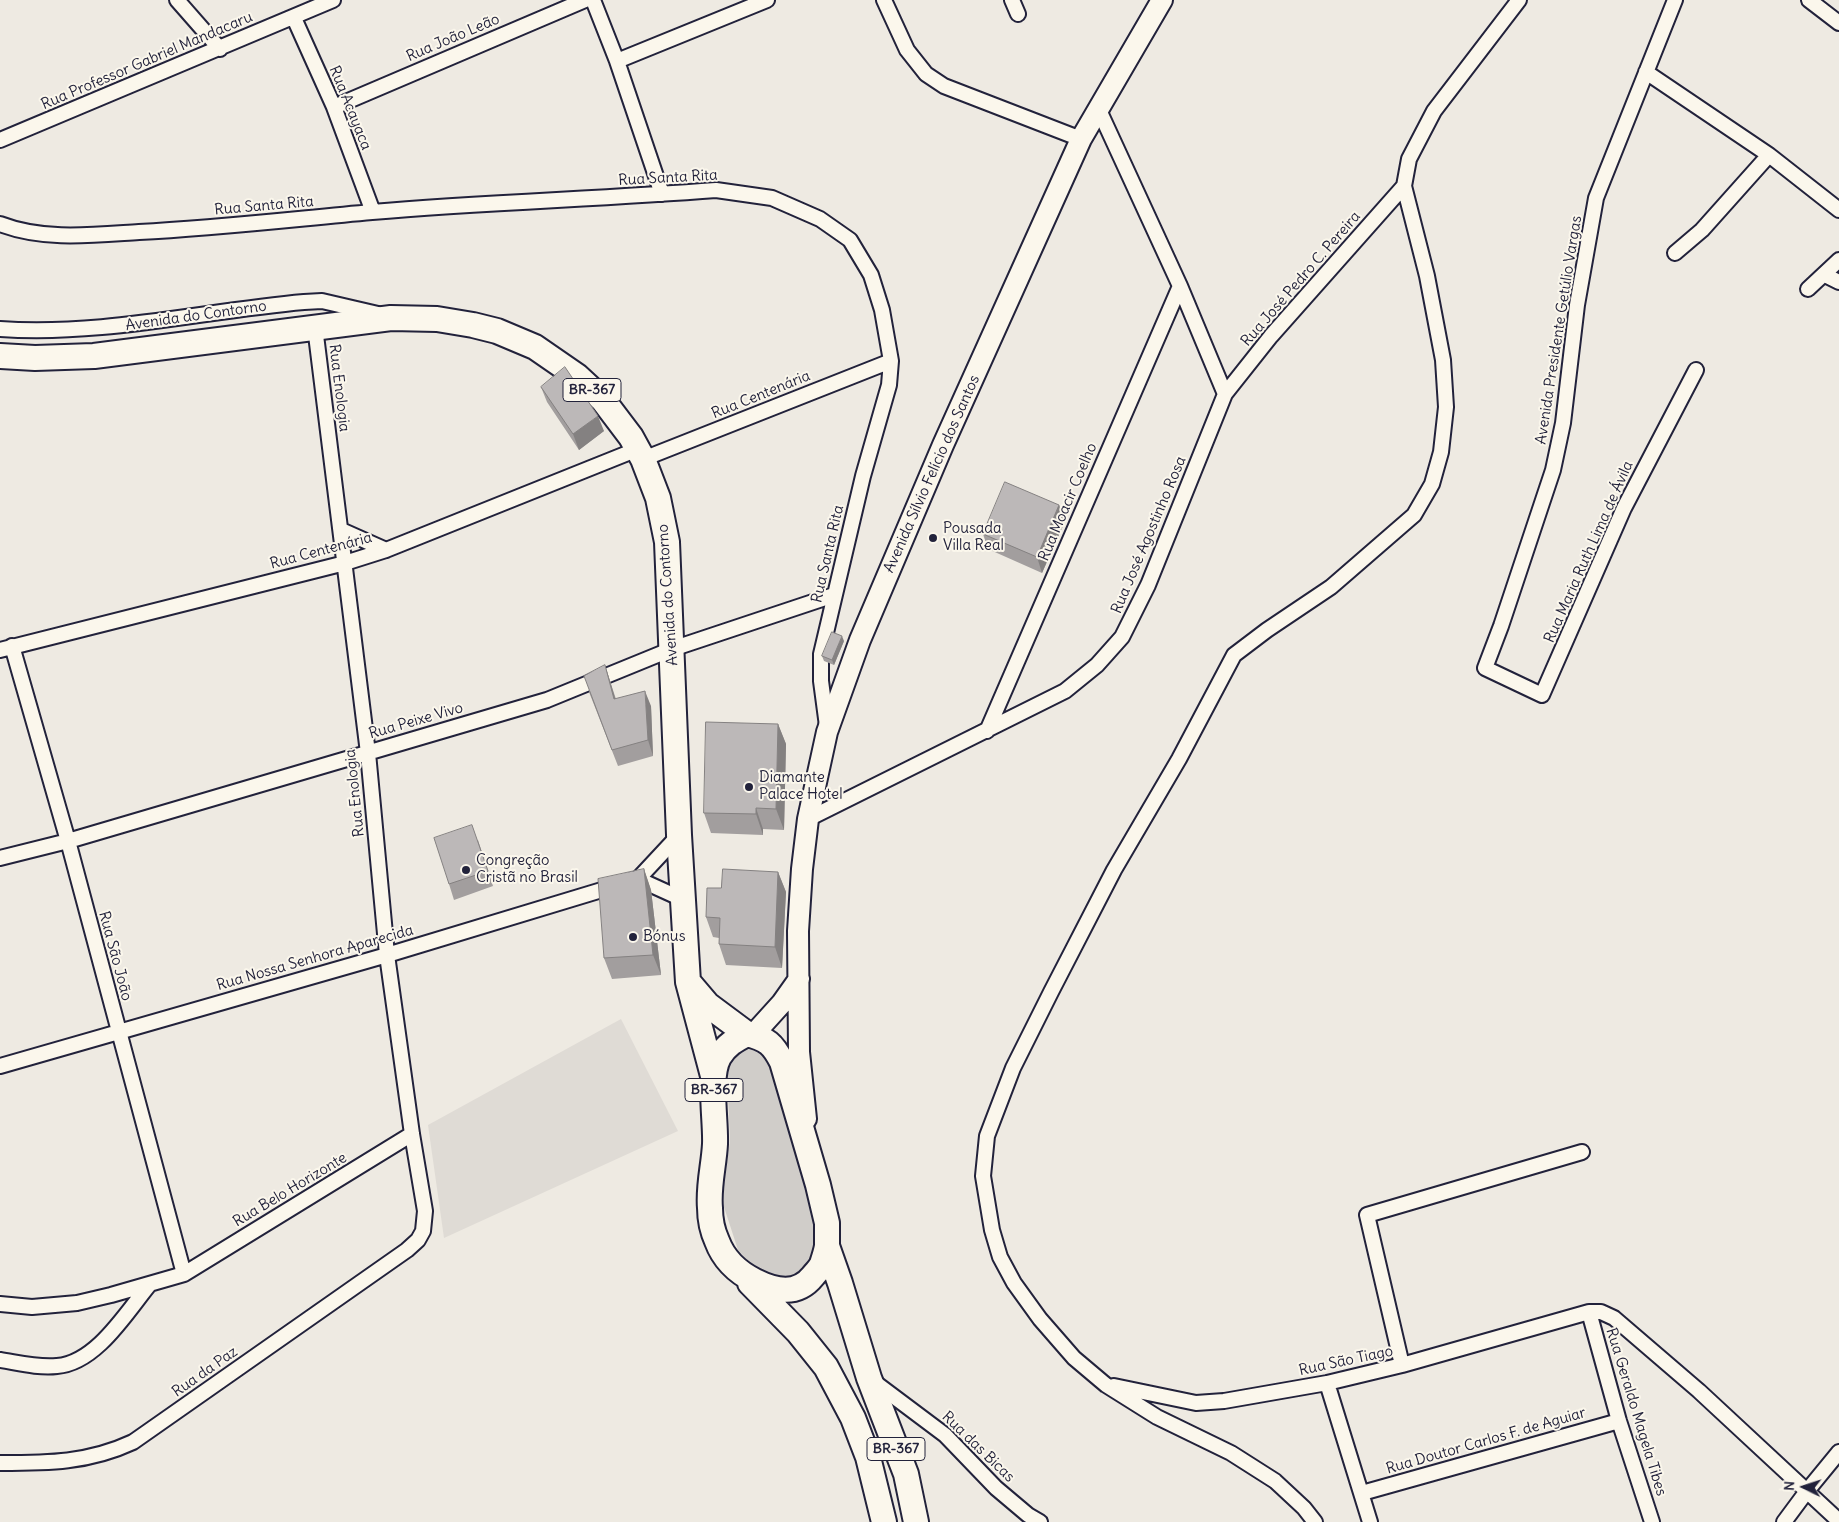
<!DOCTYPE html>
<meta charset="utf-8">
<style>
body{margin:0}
#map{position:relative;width:1839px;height:1522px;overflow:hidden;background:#eeeae2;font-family:Delius,sans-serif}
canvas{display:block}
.north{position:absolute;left:1779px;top:1462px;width:50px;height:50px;-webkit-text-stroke:4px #fbf7ec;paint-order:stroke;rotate:274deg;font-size:14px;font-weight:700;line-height:20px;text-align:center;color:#22223b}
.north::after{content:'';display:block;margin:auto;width:18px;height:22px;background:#22223b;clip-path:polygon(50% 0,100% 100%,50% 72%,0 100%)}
</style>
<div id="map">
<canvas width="1839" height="1522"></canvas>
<div class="north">N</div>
</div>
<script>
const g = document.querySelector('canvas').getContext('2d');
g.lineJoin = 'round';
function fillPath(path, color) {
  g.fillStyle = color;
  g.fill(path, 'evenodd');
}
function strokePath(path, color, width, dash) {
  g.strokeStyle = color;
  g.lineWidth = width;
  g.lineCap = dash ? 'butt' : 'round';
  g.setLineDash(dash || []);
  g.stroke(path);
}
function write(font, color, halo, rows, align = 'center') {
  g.font = font + ' Delius,sans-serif';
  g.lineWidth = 4;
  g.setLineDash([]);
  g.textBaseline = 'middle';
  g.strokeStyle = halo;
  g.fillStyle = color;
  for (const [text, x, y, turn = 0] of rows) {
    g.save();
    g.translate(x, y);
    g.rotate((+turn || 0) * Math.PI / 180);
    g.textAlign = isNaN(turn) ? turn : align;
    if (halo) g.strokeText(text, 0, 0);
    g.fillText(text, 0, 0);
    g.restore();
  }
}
const built = new Path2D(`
 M 621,1019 L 678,1131 L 444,1238 L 428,1125 Z`);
const green = new Path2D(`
 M 745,1040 L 773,1058 L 818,1220 L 816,1252 L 803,1271 L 792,1277 L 777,1278 L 761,1275 L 738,1250 L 724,1207 L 724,1184 L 730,1141 L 728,1096 L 725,1072 L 735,1049 Z`);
const minor = new Path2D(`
 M 177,0 L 220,49
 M 593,0 L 617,61 L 662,194
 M 884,0 L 907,50 L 926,74 L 944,86 L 1081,139
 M 1012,0 L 1018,14
 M 1675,0 L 1596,198 L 1577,305 L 1563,423 L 1553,470 L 1501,626 L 1485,668 L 1542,695 L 1624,508 L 1696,370
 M 1809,0 L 1839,23
 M 294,18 L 334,107 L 373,212
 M 617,61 L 767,0
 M 1646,72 L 1769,155 L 1839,210
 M 334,107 L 585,0
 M 0,140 L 333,0
 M 0,224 C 44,241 93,235 139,232 C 217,228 294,219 372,212 C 487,202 602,199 716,190 L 772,198 L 820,219 L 850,240 L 871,275 L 882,310 L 891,361 L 889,385 L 863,476 L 821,654 L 821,681 L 827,726
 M 1675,253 L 1702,230 L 1769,155
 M 1825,275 L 1839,282
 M 1808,289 L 1839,260
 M 0,329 C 103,336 202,311 304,302 L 322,301 L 378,314
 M 1225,394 L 1271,336 L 1404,186
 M 643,459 L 891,361
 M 341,530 L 386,550
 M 12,646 L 68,841 L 184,1274
 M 0,650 L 345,563 L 386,550 L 638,449
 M 987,731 L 1180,286
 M 808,819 L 1065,691 L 1097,665 L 1122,637 L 1148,585 L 1225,394 L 1180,286 L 1099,110
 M 0,858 L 68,841 L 547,700 L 672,649 L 834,595
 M 638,879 L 682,899
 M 0,1066 L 387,955 L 638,879 L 679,835
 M 0,1304 L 32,1307 L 77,1303 L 111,1295 L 184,1274 L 412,1134
 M 1589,1312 L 1619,1421 L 1652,1522
 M 0,1360 C 19,1363 38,1368 57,1366 C 96,1363 126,1313 149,1285
 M 1402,1365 L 1367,1215 L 1582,1152
 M 873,1381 L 945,1435 L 996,1488 L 1028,1515 L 1040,1522
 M 1327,1383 L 1370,1522
 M 1114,1386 L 1196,1403 L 1224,1401 L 1327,1383 L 1402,1365 L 1589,1312 L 1601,1312 L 1614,1318 L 1699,1391 L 1839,1521
 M 0,1463 C 48,1463 88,1463 133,1442 L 407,1250 L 418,1240 L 423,1231 L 425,1211 L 412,1134 L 387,955 L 368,753 L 315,327
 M 1362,1493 L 1619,1421
 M 1315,1522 L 1304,1508 L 1275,1481 L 1231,1453 L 1157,1417 L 1106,1385 L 1074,1358 L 1040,1319 L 1014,1283 L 1000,1257 L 992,1230 L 983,1176 L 987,1136 L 1013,1068 L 1051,992 L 1114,870 L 1179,759 L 1234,655 L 1267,630 L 1331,587 L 1414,515 L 1432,484 L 1441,452 L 1446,407 L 1443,360 L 1427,276 L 1404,186 L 1409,159 L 1434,111 L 1519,0
 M 1784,1522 L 1807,1491 L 1839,1452`);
const secondary = new Path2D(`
 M 753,1035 L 782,1003 L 799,979
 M 806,1119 L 799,1052 L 798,931 L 802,869 L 808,819 L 827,732 L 860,640 L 943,445 L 1081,139 L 1162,0`);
const trunk = new Path2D(`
 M 0,356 L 35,358 L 94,356 L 391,318 L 437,319 L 473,325 L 497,331 L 535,347 L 577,376 L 603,400 L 631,437 L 643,459 L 658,498 L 667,542 L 679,835 L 688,982 L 713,1076
 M 691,985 L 708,1005 L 747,1034
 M 827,1246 C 826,1252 824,1258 822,1264 C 820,1269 816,1272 813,1276 C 797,1296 775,1291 755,1281 C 737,1272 724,1260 717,1241 C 712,1230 710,1219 710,1208 C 708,1186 714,1165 715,1144 C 716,1120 708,1077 719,1057 C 726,1045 735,1040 747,1034 C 767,1039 773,1044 782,1062 L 818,1185 L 827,1223 L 827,1246 L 840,1283 L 869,1378 L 906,1474 L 916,1522
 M 750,1283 L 798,1332 L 826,1367 L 853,1418 L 868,1457 L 884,1522`);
const wall = new Path2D(`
 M 541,387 L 604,431 L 579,450 L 547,402 Z
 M 1059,505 L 1065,521 L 1042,573 L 988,549 L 983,534 Z
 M 844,641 L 834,665 L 824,661 L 822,656 Z
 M 605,665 L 610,681 L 616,699 L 651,706 L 653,756 L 618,766 L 589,692 Z
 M 778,724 L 786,744 L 784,830 L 763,829 L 763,835 L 711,833 L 704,813 Z
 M 478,840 L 493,886 L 454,900 L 449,884 Z
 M 644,869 L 651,890 L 661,975 L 612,979 L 604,958 Z
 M 778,872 L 786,892 L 782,968 L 726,965 L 719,944 L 719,938 L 713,937 L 706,917 L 721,888 Z`);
const shadedWall = new Path2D(`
 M 598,416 L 604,431 L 579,450 L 573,434 Z
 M 1059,505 L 1065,521 L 1042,573 L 1037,557 Z
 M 842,636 L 844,641 L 834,665 L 832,660 Z
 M 605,665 L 610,681 L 620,715 L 614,699 Z
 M 645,691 L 651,706 L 653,756 L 648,740 Z
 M 778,724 L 786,744 L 784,830 L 776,809 Z
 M 756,808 L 763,829 L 763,835 L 756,814 Z
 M 644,869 L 651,890 L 661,975 L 653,955 Z
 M 778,872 L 786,892 L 782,968 L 775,947 Z`);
const building = new Path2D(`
 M 565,367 L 598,416 L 573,434 L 541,387 Z
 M 1005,482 L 1059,505 L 1037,557 L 983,534 Z
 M 832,632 L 842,636 L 832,660 L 822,656 Z
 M 605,665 L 614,699 L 645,691 L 648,740 L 612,750 L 584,676 Z
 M 706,722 L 778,724 L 776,809 L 756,808 L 756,814 L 704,813 Z
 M 472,825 L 488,871 L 449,884 L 434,838 Z
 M 644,869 L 653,955 L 604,958 L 598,879 Z
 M 723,869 L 778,872 L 775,947 L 719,944 L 720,918 L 706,917 L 707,888 L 721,888 Z`);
const markers = [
 [933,538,5,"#22223b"],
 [749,787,5,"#22223b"],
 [466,870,5,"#22223b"],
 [633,937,5,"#22223b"]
];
const shields = [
 [592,390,58],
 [714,1090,58],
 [896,1449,58]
];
const shieldNames = [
 ["BR-367",592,390],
 ["BR-367",714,1090],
 ["BR-367",896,1449]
];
const streetNames = [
 ["Rua João Leão",453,38,-23],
 ["Rua Professor Gabriel Mandacaru",147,61,-23],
 ["Rua Acayaca",350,108,68],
 ["Rua Santa Rita",668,178,-3],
 ["Rua Santa Rita",264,206,-5],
 ["Rua José Pedro C. Pereira",1301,279,-49],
 ["Avenida do Contorno",196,316,-8],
 ["Avenida Presidente Getúlio Vargas",1559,330,-81],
 ["Rua Enologia",339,388,83],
 ["Rua Centenária",761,395,-22],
 ["Avenida Sílvio Felício dos Santos",932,474,-66],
 ["Rua Moacir Coelho",1068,502,-67],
 ["Rua José Agostinho Rosa",1149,535,-67],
 ["Rua Centenária",321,551,-15],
 ["Rua Maria Ruth Lima de Ávila",1589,552,-66],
 ["Rua Santa Rita",828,554,-77],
 ["Avenida do Contorno",668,595,-94],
 ["Rua Peixe Vivo",416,721,-16],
 ["Rua Enologia",355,793,-96],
 ["Rua São João",115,956,75],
 ["Rua Nossa Senhora Aparecida",315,958,-16],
 ["Rua Belo Horizonte",290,1190,-31],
 ["Rua São Tiago",1346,1361,-12],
 ["Rua da Paz",205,1372,-35],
 ["Rua Geraldo Magela Tibes",1636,1412,73],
 ["Rua Doutor Carlos F. de Aguiar",1486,1441,-16],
 ["Rua das Bicas",978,1447,44]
];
const poiNames = [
 ["Pousada",943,529],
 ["Villa Real",943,546],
 ["Diamante",759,778],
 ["Palace Hotel",759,795],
 ["Congreção",476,861],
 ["Cristã no Brasil",476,878],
 ["Bónus",643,937]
];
fillPath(built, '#dfdbd5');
fillPath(green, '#d0cdc9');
strokePath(minor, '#22223b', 18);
strokePath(secondary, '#22223b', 24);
strokePath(trunk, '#22223b', 28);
strokePath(minor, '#fbf7ec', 14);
strokePath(secondary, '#fbf7ec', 20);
strokePath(trunk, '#fbf7ec', 24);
fillPath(wall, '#a29e9e');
fillPath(shadedWall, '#848181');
fillPath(building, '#bcb8b8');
strokePath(building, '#848181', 1);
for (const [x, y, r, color] of markers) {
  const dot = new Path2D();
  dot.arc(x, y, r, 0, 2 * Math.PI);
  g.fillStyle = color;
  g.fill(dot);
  strokePath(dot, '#fbf7ec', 2);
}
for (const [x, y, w] of shields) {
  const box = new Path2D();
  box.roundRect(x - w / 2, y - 11.5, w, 23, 4);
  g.fillStyle = '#fbf7ec';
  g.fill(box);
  strokePath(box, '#22223b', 1);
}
write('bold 14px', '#22223b', null, shieldNames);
write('15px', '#22223b', '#fbf7ec', streetNames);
write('15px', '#22223b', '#fbf7ec', poiNames, 'left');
</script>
